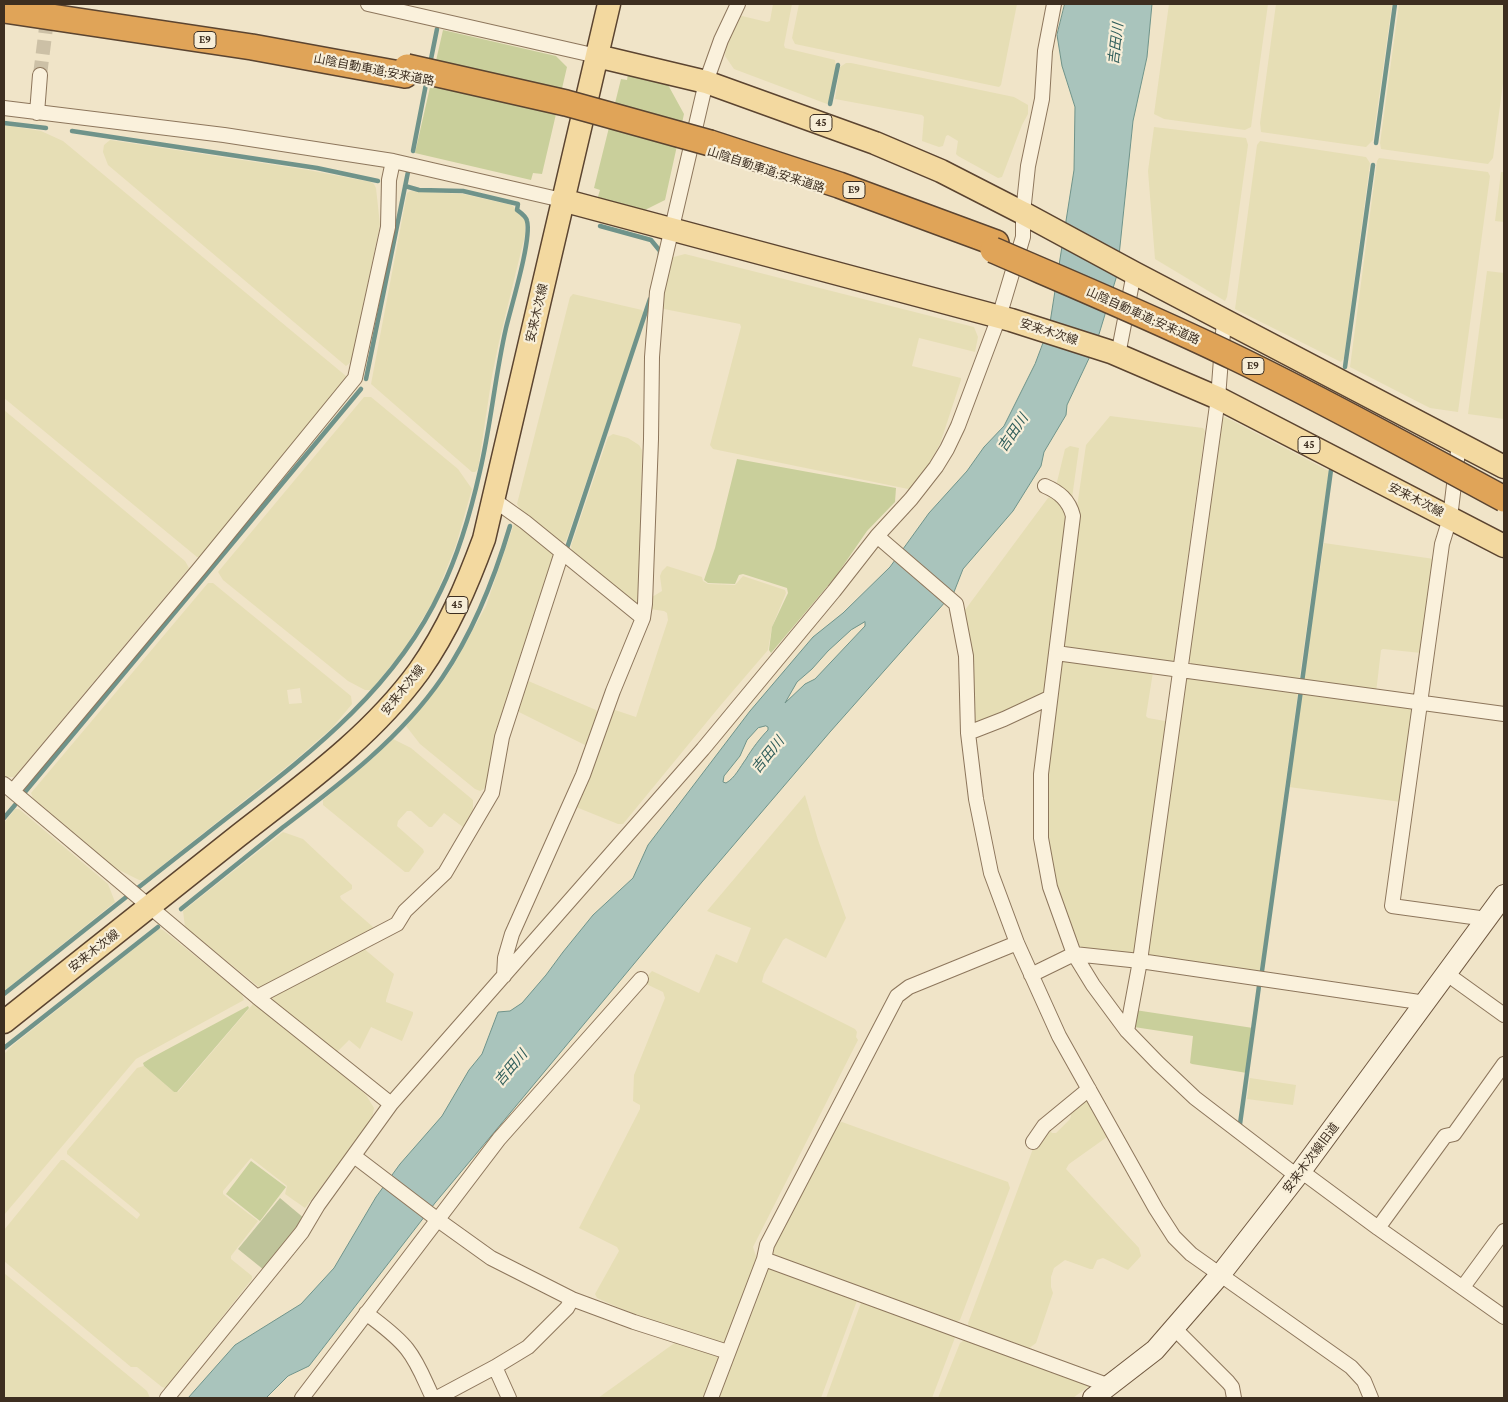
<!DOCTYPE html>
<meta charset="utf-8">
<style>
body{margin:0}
#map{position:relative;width:1508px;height:1402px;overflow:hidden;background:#f0e4c8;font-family:"Crimson Pro",serif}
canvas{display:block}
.frame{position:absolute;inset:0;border:5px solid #3d2e20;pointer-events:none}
</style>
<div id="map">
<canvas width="1508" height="1402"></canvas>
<div class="frame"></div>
</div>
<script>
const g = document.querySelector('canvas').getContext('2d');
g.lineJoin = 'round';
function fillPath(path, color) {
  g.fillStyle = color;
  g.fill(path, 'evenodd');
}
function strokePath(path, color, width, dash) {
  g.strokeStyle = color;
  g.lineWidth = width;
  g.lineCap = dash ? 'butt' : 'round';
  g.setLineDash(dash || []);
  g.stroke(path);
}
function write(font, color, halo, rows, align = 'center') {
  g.font = font + ' "Crimson Pro","Noto Sans JP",serif';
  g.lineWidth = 4.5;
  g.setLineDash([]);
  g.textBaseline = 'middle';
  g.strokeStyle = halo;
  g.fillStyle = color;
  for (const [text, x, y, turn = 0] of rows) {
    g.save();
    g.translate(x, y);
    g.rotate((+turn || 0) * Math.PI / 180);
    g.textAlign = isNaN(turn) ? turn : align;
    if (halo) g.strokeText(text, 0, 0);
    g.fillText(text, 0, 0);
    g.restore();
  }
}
const farmland = new Path2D(`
 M 773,4 L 792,4 L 784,45 L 785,48 L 835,60 L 836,67 L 829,102 L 827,104 L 734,69 L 725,56 L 726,46 L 739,16 L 742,16 L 767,22 L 770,21 Z
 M 799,4 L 1017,4 L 1001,85 L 999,87 L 795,44 L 792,38 Z
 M 1169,4 L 1268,4 L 1251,127 L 1245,130 L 1164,119 L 1154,114 Z
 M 1276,4 L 1392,4 L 1373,140 L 1366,147 L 1261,132 L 1260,123 Z
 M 1399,4 L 1504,4 L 1504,76 L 1493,158 L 1488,164 L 1381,149 L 1380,143 Z
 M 846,63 L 851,63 L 1014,97 L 1028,105 L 1028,114 L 1022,125 L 1002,177 L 998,178 L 958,156 L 956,154 L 958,141 L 948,135 L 946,136 L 943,146 L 939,147 L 922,141 L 924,117 L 922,115 L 835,99 L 840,67 Z
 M 4,125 L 41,131 L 63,141 L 346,376 L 345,383 L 200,557 L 197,557 L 4,398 Z
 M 1154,127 L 1246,138 L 1248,145 L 1227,297 L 1225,301 L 1155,259 L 1148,171 Z
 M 110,140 L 308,170 L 371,182 L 374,184 L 376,188 L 380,225 L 351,362 L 346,366 L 108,165 L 103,152 L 104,145 Z
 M 1260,141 L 1366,157 L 1370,163 L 1344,358 L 1341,362 L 1235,309 L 1257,145 Z
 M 1379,158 L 1488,172 L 1490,176 L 1458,412 L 1430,408 L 1350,367 L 1377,161 Z
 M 1501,172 L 1504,172 L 1504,222 L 1495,221 Z
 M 410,191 L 463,194 L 512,205 L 525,220 L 525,235 L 499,342 L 492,376 L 478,469 L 475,472 L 472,472 L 371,384 L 407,193 Z
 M 685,254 L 974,327 L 978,337 L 975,352 L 919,338 L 912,366 L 961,378 L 961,380 L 940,444 L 917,485 L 913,490 L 713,449 L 710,445 L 741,327 L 740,324 L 664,309 L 661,297 L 670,258 Z
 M 1487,271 L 1504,273 L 1504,419 L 1468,414 Z
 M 573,294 L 642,310 L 644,314 L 566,541 L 560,543 L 521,510 L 517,504 L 570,297 Z
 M 364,397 L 371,397 L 458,469 L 472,489 L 456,545 L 434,600 L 403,651 L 371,690 L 365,690 L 348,681 L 223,580 L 218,572 Z
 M 4,410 L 185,561 L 189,568 L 14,777 L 6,777 L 4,775 Z
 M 1110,416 L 1203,428 L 1205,431 L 1174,660 L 1169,664 L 1063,649 L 1077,507 L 1086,445 Z
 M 1225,417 L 1329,471 L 1299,681 L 1194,668 L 1188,659 L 1221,418 Z
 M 613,434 L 628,438 L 639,445 L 642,450 L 639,600 L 634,604 L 572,552 L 571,546 L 608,437 Z
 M 1070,446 L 1079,448 L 1072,498 L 1056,486 L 1065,449 Z
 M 1052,496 L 1060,500 L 1067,515 L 1045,692 L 1041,697 L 977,723 L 974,722 L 973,662 L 965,610 L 1048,498 Z
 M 515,521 L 558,553 L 496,739 L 487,783 L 484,789 L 480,791 L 475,789 L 420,744 L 406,726 L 443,681 L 453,666 L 486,606 Z
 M 1324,543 L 1434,559 L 1421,653 L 1383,649 L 1381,650 L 1376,693 L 1303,682 Z
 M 667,566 L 702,577 L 703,581 L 708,584 L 735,585 L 743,576 L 785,590 L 786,593 L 772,627 L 768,650 L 720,706 L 623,824 L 618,824 L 576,807 L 612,711 L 615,710 L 636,717 L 668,620 L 667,613 L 664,611 L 650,609 L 652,597 L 662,591 L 660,576 L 662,571 Z
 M 208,583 L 213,583 L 351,696 L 352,704 L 332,728 L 294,761 L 144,880 L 139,880 L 115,868 L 33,798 L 31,793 ZM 300,688 L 302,703 L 289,704 L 287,690 Z
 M 1068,658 L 1153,672 L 1146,716 L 1148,718 L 1165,721 L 1167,723 L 1134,952 L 1131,954 L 1080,949 L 1076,946 L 1060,901 L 1050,860 L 1047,834 L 1045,792 L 1060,662 Z
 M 1188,674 L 1298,692 L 1260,972 L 1147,955 L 1184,677 Z
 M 526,680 L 596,710 L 599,717 L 590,743 L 585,745 L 515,710 Z
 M 1302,692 L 1414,705 L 1401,802 L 1289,787 Z
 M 393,739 L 411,748 L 473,800 L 473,812 L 463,827 L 444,813 L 432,827 L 429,827 L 411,811 L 407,811 L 398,821 L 397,826 L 423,849 L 424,852 L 409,872 L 405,872 L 323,805 L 323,800 L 372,759 Z
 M 805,795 L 818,840 L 846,918 L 826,958 L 786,938 L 783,940 L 764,974 L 762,982 L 855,1029 L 857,1032 L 856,1037 L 858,1040 L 753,1247 L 758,1262 L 725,1345 L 699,1335 L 656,1324 L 597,1298 L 595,1294 L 619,1251 L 617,1247 L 579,1228 L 640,1109 L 640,1105 L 633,1101 L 634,1075 L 665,998 L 663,992 L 642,982 L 652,971 L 699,993 L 716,954 L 737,963 L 751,928 L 707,911 Z
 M 15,809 L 19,809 L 108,884 L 115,902 L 4,991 L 4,823 Z
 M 283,832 L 303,839 L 352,885 L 352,889 L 340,896 L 341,899 L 373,927 L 372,930 L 260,988 L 185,927 L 183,911 Z
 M 159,929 L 163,930 L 242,994 L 244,1000 L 136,1059 L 4,1215 L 4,1054 L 13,1045 Z
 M 362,947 L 394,974 L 386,1000 L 386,1002 L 413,1012 L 413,1014 L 402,1041 L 371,1027 L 360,1049 L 349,1040 L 338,1051 L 335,1051 L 272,1000 L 273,996 Z
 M 253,1004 L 257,1004 L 329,1063 L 366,1095 L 374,1108 L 372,1119 L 305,1208 L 285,1194 L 287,1186 L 251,1158 L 223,1191 L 223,1194 L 258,1221 L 231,1256 L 231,1259 L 252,1276 L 252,1279 L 170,1383 L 165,1388 L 162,1387 L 137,1367 L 131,1367 L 4,1261 L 4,1230 L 61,1160 L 64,1160 L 137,1219 L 140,1215 L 139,1213 L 67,1154 L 67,1151 L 137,1068 L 144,1066 L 174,1092 L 178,1092 Z
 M 1250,1078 L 1296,1085 L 1293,1105 L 1247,1099 Z
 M 1086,1099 L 1090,1101 L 1107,1134 L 1107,1137 L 1069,1164 L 1066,1169 L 1139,1248 L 1141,1256 L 1128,1270 L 1103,1258 L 1097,1260 L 1093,1269 L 1090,1269 L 1065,1260 L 1054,1268 L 1051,1277 L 1051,1287 L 1053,1293 L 1036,1343 L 1028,1349 L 969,1328 L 968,1323 L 1034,1146 L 1048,1128 L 1052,1133 L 1056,1133 L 1070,1119 L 1071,1116 L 1069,1111 Z
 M 842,1122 L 1008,1182 L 1010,1188 L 960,1320 L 954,1323 L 772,1256 L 771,1247 L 836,1123 Z
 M 765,1264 L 858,1298 L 821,1398 L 715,1398 Z
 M 4,1273 L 147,1391 L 150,1398 L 4,1398 Z
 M 862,1300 L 956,1335 L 932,1398 L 826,1398 Z
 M 966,1339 L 1089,1386 L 1073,1398 L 938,1398 L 960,1343 Z
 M 676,1342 L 720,1354 L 721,1358 L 706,1398 L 598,1398 Z`);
const green = new Path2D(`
 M 443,30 L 556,56 L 567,67 L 542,174 L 533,173 L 531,180 L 415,153 Z
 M 628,74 L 667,83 L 684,114 L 665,200 L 641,212 L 597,200 L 600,190 L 594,188 L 621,79 L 627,80 Z
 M 737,459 L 896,488 L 895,502 L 867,531 L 836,576 L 771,653 L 769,650 L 772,627 L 788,593 L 787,588 L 743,574 L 739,575 L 735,584 L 708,583 L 704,580 L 715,548 Z
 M 248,1006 L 249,1008 L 177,1092 L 174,1092 L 144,1066 L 143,1063 L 151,1058 Z
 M 1135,1010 L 1253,1028 L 1247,1073 L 1192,1064 L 1190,1063 L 1193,1036 L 1134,1027 Z
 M 251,1161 L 286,1187 L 260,1221 L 226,1194 Z`);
const cemetery = new Path2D(`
 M 280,1198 L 305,1219 L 264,1270 L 238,1249 Z`);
const water = new Path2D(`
 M 1065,4 L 1152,4 L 1147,57 L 1133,121 L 1117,275 L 1096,344 L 1049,329 L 1074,170 L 1075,107 L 1062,66 L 1057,35 Z
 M 1046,336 L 1092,352 L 1067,405 L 1066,415 L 1044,452 L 1041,466 L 1013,511 L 963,569 L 954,592 L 830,732 L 702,882 L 491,1136 L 435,1203 L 309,1366 L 288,1376 L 266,1398 L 188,1398 L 235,1345 L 301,1304 L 334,1268 L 376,1197 L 400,1164 L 442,1116 L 469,1070 L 482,1054 L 498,1012 L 510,1011 L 522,1003 L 546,975 L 563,952 L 593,915 L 633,878 L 648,845 L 750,711 L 813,637 L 843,613 L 890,567 L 929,513 L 967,471 L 984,447 L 1004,426 L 1035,364 ZM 865,622 L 865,626 L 815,679 L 805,684 L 785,703 L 797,682 L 812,669 L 828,651 L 851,630 ZM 766,726 L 768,727 L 768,730 C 761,737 751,750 746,759 C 740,767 735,778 726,783 L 723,782 L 724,776 L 740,756 L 747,740 L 758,728 Z`);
const stream = new Path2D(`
 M 430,64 L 437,29
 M 830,104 L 838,65
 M 4,123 L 46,128
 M 72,131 L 317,168 L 378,181
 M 1376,143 L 1395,4
 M 413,151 L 427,79
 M 600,226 L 651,240 L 660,251 L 660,255
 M 1345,367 L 1373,165
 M 366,379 L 408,172
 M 566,551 L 650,299
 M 1302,682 L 1331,470
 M 25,792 L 361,389
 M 4,818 L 15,805
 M 181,909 C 215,882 248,855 282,828 C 340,784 400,739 442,678 C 474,631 494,580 510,526
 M 1262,971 L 1301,690
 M 4,994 C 71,941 137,888 204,836 C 295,764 391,698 441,590 C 459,553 471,511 480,471 C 491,424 495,376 506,328 C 511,307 532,239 527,221 C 526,216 521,213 517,210 L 518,204 L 463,191 L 419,190 L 405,186
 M 4,1048 L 158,927
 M 1240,1124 L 1259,986`);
const streetTunnel = new Path2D(`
 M 40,75 L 49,4`);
const street = new Path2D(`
 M 368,4 L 597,56
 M 4,108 L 224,135 L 393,161 L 562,200
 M 37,113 L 40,75
 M 1118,355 L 1134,273
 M 1459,443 L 1450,518 L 1442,544 L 1392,906 L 1487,919
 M 1045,486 C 1059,492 1069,500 1073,516 L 1056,653
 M 494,500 L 525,522 L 643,618
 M 877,536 L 956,604 L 966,656 L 968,733 L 976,799 L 991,873 L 1017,943 L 1059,1036 L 1156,1209 L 1174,1237 L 1191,1254 L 1351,1367 L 1364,1381 L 1371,1398
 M 968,733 L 1004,719 L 1049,698
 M 4,784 L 257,997 L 391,1104
 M 13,791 L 200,568 L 355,378 L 388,227 L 389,180 L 393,161
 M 1447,974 L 1504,1015
 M 1031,975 L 1074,954 L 1140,961 L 1426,1003
 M 504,976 L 505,958 L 512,934 L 583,775 L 613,691 L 643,618 L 645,604 L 651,439 L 652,357 L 657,292 L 706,82 L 721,40 L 738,4
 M 257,997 L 397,924 L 405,911 L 445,873 L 492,793 L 502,737 L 562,552
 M 1127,1031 L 1140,961 L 1218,398 L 1224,320
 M 1033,1142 L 1044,1126 L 1089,1089
 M 354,1156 L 438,1220 L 491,1258 L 572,1299 L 567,1308 L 528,1347 L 495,1367 L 437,1398
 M 1301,1171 L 1378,1228 L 1504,1317
 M 1297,1176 L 1195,1098 L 1158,1063 L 1127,1031 L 1093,985 L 1074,954 L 1050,887 L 1041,838 L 1041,774 L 1056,653 L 1504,714
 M 1378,1228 L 1445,1136 L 1454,1134 L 1504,1064
 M 764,1259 L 1110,1386
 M 1463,1287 L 1504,1231
 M 572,1299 L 634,1322 L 728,1352
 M 366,1313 C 380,1324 396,1335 407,1349 C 419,1364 425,1382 433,1398
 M 1175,1329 L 1228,1382 L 1232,1387 L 1234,1398
 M 495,1367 L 509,1398
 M 167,1398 L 302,1232 L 318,1205 L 391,1104 L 703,749 L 834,591 L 877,536 L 911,499 L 936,467 L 947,449 L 958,426 L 999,317 L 1023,237 L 1023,213 L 1028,166 L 1042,99 L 1045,51 L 1054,4
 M 302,1398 L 499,1139 L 641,979
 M 711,1398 L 764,1259 L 767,1245 L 897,996 L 909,987 L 1017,943`);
const secondary = new Path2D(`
 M 1093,1398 L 1155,1350 L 1220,1275 L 1301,1171 L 1504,895`);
const primary = new Path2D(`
 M 597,56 L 706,82 L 875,143 L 941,171 L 1023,213 L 1134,273 L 1504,467
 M 562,200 L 1011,320 L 1111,352 L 1218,398 L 1504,546
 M 4,1022 C 82,960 160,898 238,836 C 302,786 371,737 419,671 C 448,630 467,585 484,539 L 609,4`);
const highway = new Path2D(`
 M 4,10 L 252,47 L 405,75
 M 710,143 L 839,185 L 996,243`);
const highwayBridge = new Path2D(`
 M 407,67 L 566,103 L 710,143
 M 993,250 C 1074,285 1156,319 1236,358 C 1327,402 1415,451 1504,499`);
const shields = [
 [205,40,22],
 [821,123,22],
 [854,190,22],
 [1253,366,22],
 [1309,445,22],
 [457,605,22]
];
const shieldNames = [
 ["E9",205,40],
 ["45",821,123],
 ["E9",854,190],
 ["E9",1253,366],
 ["45",1309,445],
 ["45",457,605]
];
const streetNames = [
 ["山陰自動車道;安来道路",374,70,11],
 ["山陰自動車道;安来道路",766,170,18],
 ["安来木次線",537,313,-77],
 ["山陰自動車道;安来道路",1143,316,24],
 ["安来木次線",1049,332,18],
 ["安来木次線",1416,500,27],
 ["安来木次線",403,690,-51],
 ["安来木次線",94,951,-38],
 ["安来木次線旧道",1311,1158,-53]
];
const waterNames = [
 ["吉田川",1116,44,-83],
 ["吉田川",1013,433,-56],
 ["吉田川",768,755,-51],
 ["吉田川",511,1068,-50]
];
fillPath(farmland, '#e6deb5');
fillPath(green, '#c9cf9b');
fillPath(cemetery, '#bfc49a');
fillPath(water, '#a9c4bc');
strokePath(water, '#6f938a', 1);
strokePath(stream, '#6f938a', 4.5);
strokePath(streetTunnel, '#ccc0a6', 14, [14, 7]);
strokePath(street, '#8d765c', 16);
strokePath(secondary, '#6f573f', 22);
strokePath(primary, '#5b4430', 25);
strokePath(highway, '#5b4430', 28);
strokePath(street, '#faf1dc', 14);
strokePath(secondary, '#faf1dc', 20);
strokePath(primary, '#f3d9a0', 22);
strokePath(highway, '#e0a458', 25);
strokePath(highwayBridge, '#5b4430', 28, []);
strokePath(highwayBridge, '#e0a458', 25);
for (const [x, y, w] of shields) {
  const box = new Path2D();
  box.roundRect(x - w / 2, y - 8.5, w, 17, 4);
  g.fillStyle = '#f7eed8';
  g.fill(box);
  strokePath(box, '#3d2e20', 1);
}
write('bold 11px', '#3d2e20', null, shieldNames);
write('12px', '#3d2e20', '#f7eed8', streetNames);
write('italic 14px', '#2f5d5a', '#f7eed8', waterNames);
</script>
